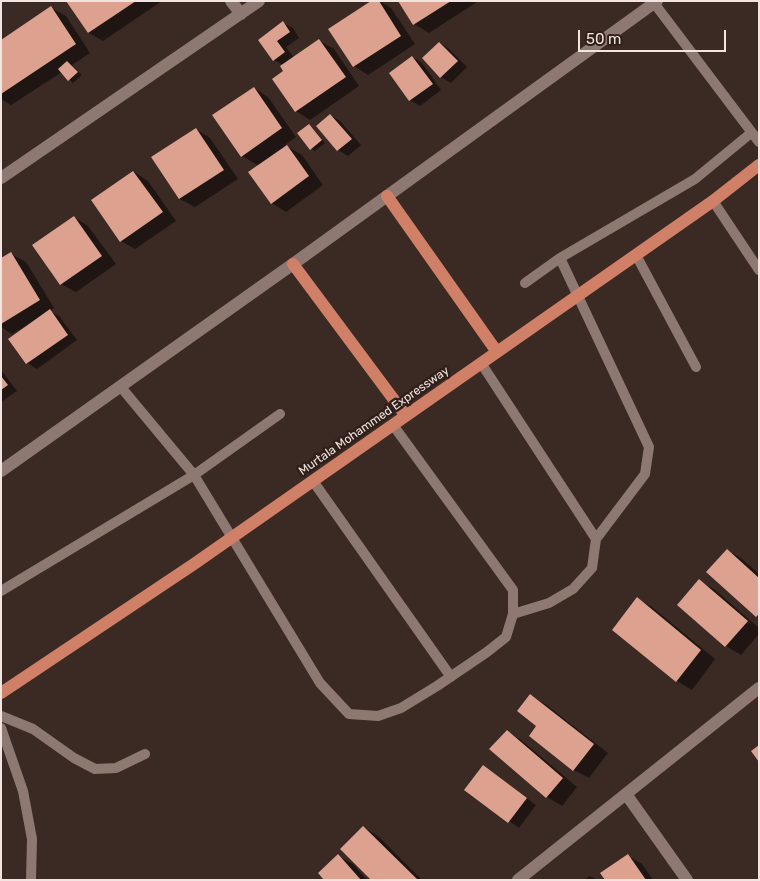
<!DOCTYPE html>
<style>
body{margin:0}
#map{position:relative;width:760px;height:881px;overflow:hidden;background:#3b2924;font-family:Rubik,sans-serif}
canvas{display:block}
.frame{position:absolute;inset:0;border:2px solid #f2e5e1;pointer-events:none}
.scale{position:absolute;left:578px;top:30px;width:148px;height:22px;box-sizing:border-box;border:2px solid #f2e5e1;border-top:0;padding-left:6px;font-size:15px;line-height:18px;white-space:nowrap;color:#f2e5e1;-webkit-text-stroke:4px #311f1a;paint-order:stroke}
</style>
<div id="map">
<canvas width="760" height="881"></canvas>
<div class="frame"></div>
<div class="scale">50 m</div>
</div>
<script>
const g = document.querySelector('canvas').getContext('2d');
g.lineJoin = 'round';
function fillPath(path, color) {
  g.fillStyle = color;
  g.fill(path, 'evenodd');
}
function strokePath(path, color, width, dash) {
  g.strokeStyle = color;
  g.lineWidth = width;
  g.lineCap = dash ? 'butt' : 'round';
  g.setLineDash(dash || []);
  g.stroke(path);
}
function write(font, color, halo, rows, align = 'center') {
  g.font = font + ' Rubik,sans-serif';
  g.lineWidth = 5;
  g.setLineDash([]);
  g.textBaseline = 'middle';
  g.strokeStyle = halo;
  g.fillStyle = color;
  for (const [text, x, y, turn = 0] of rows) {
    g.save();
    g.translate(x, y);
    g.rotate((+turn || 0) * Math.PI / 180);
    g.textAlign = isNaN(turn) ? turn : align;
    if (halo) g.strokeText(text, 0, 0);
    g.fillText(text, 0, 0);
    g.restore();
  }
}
const shadow = new Path2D(`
 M 68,1 L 162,1 L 103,41 L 89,33 Z
 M 373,1 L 380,1 L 391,8 L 415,44 L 368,75 L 354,66 Z
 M 399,1 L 477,1 L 477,2 L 429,33 L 414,24 Z
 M 51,8 L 66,16 L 90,53 L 72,65 L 82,75 L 73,83 L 62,72 L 11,105 L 1,99 L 1,41 Z
 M 283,23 L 293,28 L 299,38 L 286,47 L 294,58 L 319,41 L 334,49 L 359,86 L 310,120 L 296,111 L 283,65 L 274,60 L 259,40 Z
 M 440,43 L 449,49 L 467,67 L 451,83 L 441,77 L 424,58 Z
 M 412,57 L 422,63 L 441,90 L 420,106 L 410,100 Z
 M 254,88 L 268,97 L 296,137 L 285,145 L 302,155 L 323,185 L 286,212 L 272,203 L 259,166 L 242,156 Z
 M 330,115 L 340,121 L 361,145 L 348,156 L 338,150 Z
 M 309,125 L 313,128 L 325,143 L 315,151 L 311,149 Z
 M 196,129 L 210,138 L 238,179 L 195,207 L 180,199 L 153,158 Z
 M 134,172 L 148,181 L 176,221 L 135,249 L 121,241 Z
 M 74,217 L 88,226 L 116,264 L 76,292 L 61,284 Z
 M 11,254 L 26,262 L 54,308 L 50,311 L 59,316 L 77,340 L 37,369 L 27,363 L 10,339 L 25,328 L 24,327 L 12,334 L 1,327 L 1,260 Z
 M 1,370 L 17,391 L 1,402 Z
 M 727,550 L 742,559 L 759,574 L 759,617 L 757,616 Z
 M 699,581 L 714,589 L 759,628 L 759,634 L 741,655 L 726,646 L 678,605 Z
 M 637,599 L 652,607 L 715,659 L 692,690 L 677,681 L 614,629 Z
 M 531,696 L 545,704 L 608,753 L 589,778 L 574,770 L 530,736 L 538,726 Z
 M 507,731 L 521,740 L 577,787 L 562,806 L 547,797 L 491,749 Z
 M 483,766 L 536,805 L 519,828 L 466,790 Z
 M 363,827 L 378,836 L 422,880 L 372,880 Z
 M 338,856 L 353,864 L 367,880 L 326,880 Z
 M 628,856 L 642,864 L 653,880 L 606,880 Z
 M 590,876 L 597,880 L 584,880 Z`);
const building = new Path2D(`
 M 66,1 L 136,1 L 88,33 Z
 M 371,1 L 379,1 L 401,36 L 353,67 L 328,29 Z
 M 398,1 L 451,1 L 413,25 Z
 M 51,6 L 76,44 L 1,94 L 1,40 Z
 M 283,21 L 290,32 L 277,41 L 285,52 L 273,61 L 258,40 Z
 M 319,39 L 346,77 L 295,112 L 272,79 L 283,71 L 280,66 Z
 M 439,42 L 458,61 L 440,78 L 422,58 Z
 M 412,56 L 433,84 L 409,101 L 389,73 Z
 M 67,61 L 78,72 L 68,81 L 58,69 Z
 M 254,87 L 282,128 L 241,157 L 212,115 Z
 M 330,114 L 352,139 L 337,151 L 316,126 Z
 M 309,124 L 322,140 L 310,150 L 297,133 Z
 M 196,128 L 224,170 L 179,199 L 151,157 Z
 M 287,145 L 309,176 L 271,204 L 248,172 Z
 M 133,171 L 163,212 L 120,242 L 91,200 Z
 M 74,216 L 102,256 L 60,285 L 32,245 Z
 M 11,252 L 40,300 L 1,324 L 1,258 Z
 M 50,309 L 68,335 L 26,364 L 8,339 Z
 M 1,376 L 8,385 L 1,390 Z
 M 727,549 L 759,578 L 759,614 L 756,617 L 706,572 Z
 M 699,579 L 748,621 L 725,647 L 677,605 Z
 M 637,597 L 701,650 L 676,682 L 612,630 Z
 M 530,694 L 594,744 L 573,771 L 529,736 L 536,726 L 517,711 Z
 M 507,730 L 563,778 L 546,798 L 489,749 Z
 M 759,745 L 759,762 L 751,751 Z
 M 483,765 L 527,798 L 508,823 L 464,790 Z
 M 363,826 L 418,880 L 371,880 L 340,849 Z
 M 338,854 L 361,880 L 324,880 L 318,873 Z
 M 628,854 L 646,880 L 605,880 L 600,873 Z`);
const lane = new Path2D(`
 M 654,3 L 759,142
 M 713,201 L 759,270
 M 636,255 L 696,367
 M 525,283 L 560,258 L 695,179 L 751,133
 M 481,363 L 596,539
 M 120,386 L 194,475 L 320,683 L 349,714 L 378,716 L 401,708 L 437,686 L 487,652 L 506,637 L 513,614 L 513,590 L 393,425
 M 313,481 L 451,677
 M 1,591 L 194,475 L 280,414
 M 513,614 L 549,603 L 573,589 L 592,568 L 596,539 L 645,474 L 649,447 L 560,258
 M 1,716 L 33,729 L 74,758 L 95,769 L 116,768 L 145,754
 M 1,728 L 23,791 L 32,839 L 31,880`);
const street = new Path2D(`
 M 231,1 L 241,14
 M 1,178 L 259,1
 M 626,794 L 687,880
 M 518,880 L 759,688`);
const secondary = new Path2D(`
 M 1,471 L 293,264 L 657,1`);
const primary = new Path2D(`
 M 387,196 L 497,352
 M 293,264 L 406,416
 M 1,693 L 194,564 L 713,201 L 759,165`);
const streetNames = [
 ["Murtala Mohammed Expressway",374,421,-35]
];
fillPath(shadow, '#0007');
fillPath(building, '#dda18f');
strokePath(lane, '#8e7972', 10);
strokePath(street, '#8e7972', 12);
strokePath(secondary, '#8e7972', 12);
strokePath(primary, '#d18068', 12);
write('12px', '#f2e5e1', '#311f1a', streetNames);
</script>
